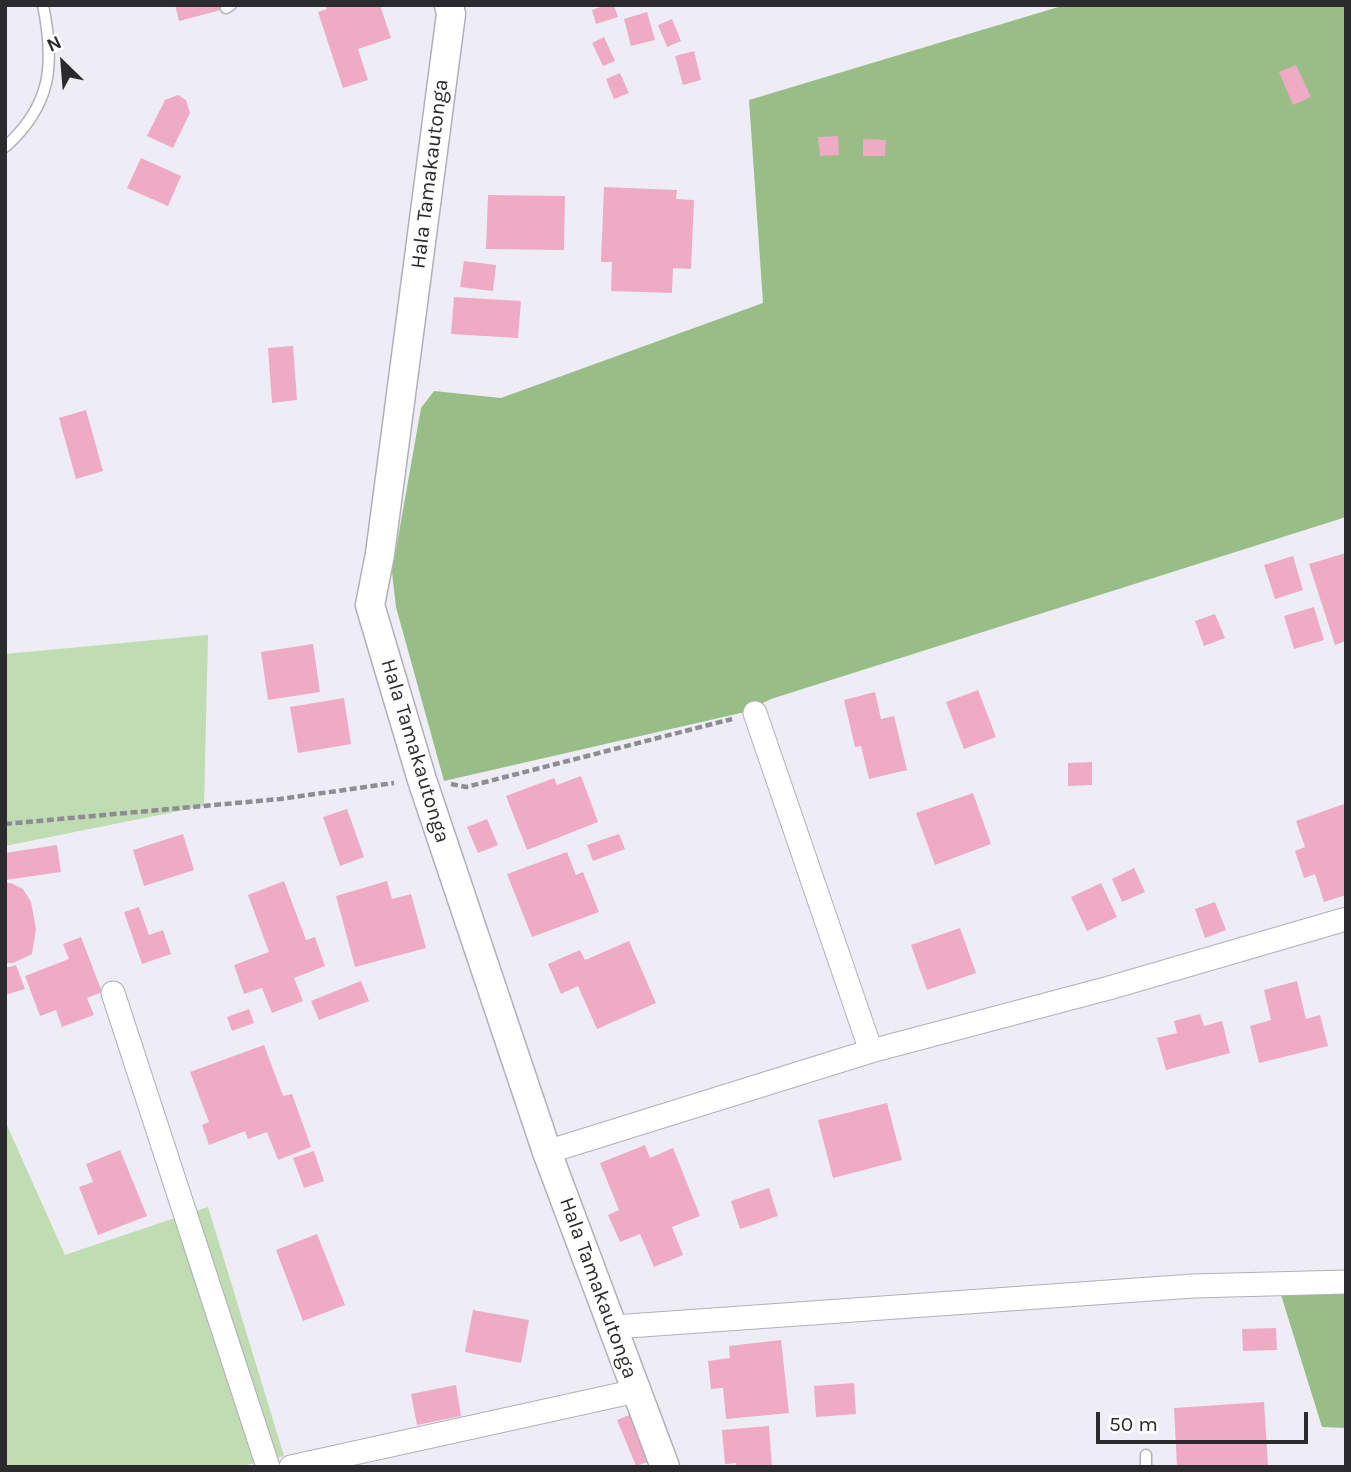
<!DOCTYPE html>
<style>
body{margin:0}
#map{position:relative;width:1351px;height:1472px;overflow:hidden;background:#eeedf5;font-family:Karla,sans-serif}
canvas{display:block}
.frame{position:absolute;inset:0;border:7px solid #2b2b2e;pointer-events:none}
.north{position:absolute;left:28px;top:28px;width:70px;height:70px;-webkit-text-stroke:5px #fff;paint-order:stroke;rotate:335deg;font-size:19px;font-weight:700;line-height:28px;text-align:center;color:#2b2b2e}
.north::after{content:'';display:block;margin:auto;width:24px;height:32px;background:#2b2b2e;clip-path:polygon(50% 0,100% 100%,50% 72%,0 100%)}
.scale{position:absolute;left:1096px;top:1412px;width:212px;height:32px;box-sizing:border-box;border:4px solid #2b2b2e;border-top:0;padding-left:9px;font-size:21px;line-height:24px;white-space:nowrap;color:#2b2b2e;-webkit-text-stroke:5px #fff;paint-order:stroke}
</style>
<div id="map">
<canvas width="1351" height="1472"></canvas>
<div class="frame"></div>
<div class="north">N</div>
<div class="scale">50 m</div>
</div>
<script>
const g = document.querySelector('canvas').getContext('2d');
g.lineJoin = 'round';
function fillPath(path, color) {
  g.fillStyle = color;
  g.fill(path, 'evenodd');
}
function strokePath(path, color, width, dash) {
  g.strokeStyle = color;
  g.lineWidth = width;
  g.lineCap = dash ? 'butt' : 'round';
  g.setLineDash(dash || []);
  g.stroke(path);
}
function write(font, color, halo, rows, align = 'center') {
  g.font = font + ' Karla,sans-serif';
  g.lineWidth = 5;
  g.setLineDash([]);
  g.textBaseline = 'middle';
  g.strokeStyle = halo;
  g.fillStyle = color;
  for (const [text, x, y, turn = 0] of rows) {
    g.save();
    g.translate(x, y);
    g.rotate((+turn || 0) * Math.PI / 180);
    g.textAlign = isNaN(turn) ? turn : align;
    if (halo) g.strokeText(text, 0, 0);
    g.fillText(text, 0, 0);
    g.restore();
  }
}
const green = new Path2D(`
 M 208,635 L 204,806 L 5,846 L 5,654 Z
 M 5,1121 L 65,1255 L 208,1207 L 284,1456 L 238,1467 L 5,1467 Z`);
const forest = new Path2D(`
 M 1065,5 L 1346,5 L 1346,517 L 771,699 L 745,712 L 444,781 L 396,607 L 392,572 L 421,408 L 434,391 L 501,398 L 763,303 L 749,100 Z
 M 1346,1293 L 1346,1428 L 1322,1427 L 1281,1295 Z`);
const building = new Path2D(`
 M 175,5 L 220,5 L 221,10 L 179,21 Z
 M 325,5 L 380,5 L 391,38 L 358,49 L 368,80 L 343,88 L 318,12 L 327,9 Z
 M 606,5 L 614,5 L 618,17 L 596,24 L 592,10 Z
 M 647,12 L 655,40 L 631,46 L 624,19 Z
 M 672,19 L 681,41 L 667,47 L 658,25 Z
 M 604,37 L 615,61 L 603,66 L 592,43 Z
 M 694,51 L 701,80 L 683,85 L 675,56 Z
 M 1296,65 L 1311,97 L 1293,105 L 1279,72 Z
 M 620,73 L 629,93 L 614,99 L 606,79 Z
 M 178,95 L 186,100 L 190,113 L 173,148 L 147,136 L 165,100 Z
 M 838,136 L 839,155 L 820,156 L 818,137 Z
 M 863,139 L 886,140 L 885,156 L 863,156 Z
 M 141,158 L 181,176 L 168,206 L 127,188 Z
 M 604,187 L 677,190 L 676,199 L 694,200 L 691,269 L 673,268 L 672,293 L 611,291 L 612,262 L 601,262 Z
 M 488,195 L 565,196 L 564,250 L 486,249 Z
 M 464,261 L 496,265 L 493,291 L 460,287 Z
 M 454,297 L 521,301 L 518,338 L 451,334 Z
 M 293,346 L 297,400 L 272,403 L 268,348 Z
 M 86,410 L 103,471 L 76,479 L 59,418 Z
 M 1346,553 L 1346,641 L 1335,645 L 1309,564 Z
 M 1293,556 L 1303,590 L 1275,599 L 1264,565 Z
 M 1314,607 L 1324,640 L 1294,649 L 1284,616 Z
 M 1215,614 L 1225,638 L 1204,646 L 1195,621 Z
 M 313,644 L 320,692 L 268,700 L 261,652 Z
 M 978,690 L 996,737 L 964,749 L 946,702 Z
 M 875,692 L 881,719 L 894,716 L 907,770 L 869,779 L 861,746 L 855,747 L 844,700 Z
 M 344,698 L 351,744 L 298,753 L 290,707 Z
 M 1092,762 L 1092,785 L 1068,786 L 1068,763 Z
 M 581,776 L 598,822 L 527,850 L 506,796 L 554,778 L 557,785 Z
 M 973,793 L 991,844 L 935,865 L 916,813 Z
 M 1344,804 L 1346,895 L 1324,902 L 1315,874 L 1304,878 L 1295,851 L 1305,847 L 1296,821 Z
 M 347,809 L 364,857 L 340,866 L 323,817 Z
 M 487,819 L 498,845 L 478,853 L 467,827 Z
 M 183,834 L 194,870 L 144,886 L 133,850 Z
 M 619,834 L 625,849 L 593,861 L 587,845 Z
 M 57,845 L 61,872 L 5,880 L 5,853 Z
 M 567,852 L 576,875 L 583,872 L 599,912 L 532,937 L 507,874 Z
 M 1134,868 L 1145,892 L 1122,902 L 1112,879 Z
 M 284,881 L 306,940 L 315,937 L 325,966 L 294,978 L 303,1001 L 272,1013 L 262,988 L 244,994 L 234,965 L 269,952 L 248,895 Z
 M 387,881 L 392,899 L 411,894 L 426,948 L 355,967 L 336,896 Z
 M 5,883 L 11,883 L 23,889 L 31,902 L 36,929 L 32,954 L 13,963 L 5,963 Z
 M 1101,883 L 1117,917 L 1087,931 L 1071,897 Z
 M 1215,902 L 1226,930 L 1205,938 L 1195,909 Z
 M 139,907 L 149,935 L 163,930 L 171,954 L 142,964 L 124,912 Z
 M 960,928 L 976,973 L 927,990 L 911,945 Z
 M 81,937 L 102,992 L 87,998 L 94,1015 L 62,1027 L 56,1010 L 40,1016 L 25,976 L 69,959 L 63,944 Z
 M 629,941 L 656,1003 L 597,1029 L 578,986 L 561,994 L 548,964 L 580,950 L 585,960 Z
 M 16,965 L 25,989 L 5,995 L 5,968 Z
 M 361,981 L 369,1001 L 319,1020 L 311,1001 Z
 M 1297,981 L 1306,1019 L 1320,1015 L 1328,1046 L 1259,1063 L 1250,1026 L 1271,1020 L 1264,990 Z
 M 249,1009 L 254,1023 L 232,1031 L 227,1017 Z
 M 1200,1014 L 1204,1026 L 1222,1021 L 1230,1053 L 1166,1070 L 1157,1038 L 1177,1033 L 1174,1021 Z
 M 264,1045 L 283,1096 L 292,1094 L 311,1147 L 278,1160 L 267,1132 L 248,1139 L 245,1131 L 209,1145 L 202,1125 L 209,1122 L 190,1072 Z
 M 887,1103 L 902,1160 L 833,1178 L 818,1120 Z
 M 645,1145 L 650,1158 L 673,1148 L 700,1216 L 672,1227 L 683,1255 L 654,1267 L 640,1234 L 620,1242 L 608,1215 L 619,1210 L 600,1163 Z
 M 120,1150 L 147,1216 L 98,1235 L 79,1187 L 93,1182 L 86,1164 Z
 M 314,1151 L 324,1181 L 304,1188 L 293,1158 Z
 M 769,1188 L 778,1216 L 740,1229 L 731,1201 Z
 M 317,1234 L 345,1305 L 303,1321 L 276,1250 Z
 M 473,1310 L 529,1320 L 521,1363 L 465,1352 Z
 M 1276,1328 L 1277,1350 L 1243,1351 L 1242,1329 Z
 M 781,1340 L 789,1413 L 726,1419 L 723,1388 L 711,1389 L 708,1361 L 730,1358 L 729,1346 Z
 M 854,1383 L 856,1414 L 816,1417 L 814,1386 Z
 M 456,1385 L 461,1416 L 417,1425 L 411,1394 Z
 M 1264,1402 L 1268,1465 L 1177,1467 L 1174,1408 Z
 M 634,1413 L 653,1460 L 636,1466 L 617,1420 Z
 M 769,1426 L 772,1467 L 736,1467 L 736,1463 L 725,1464 L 722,1430 Z`);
const path = new Path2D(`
 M 451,784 L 466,787 L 732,719
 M 5,824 L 280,799 L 394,783`);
const service = new Path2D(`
 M 226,8 L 231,5
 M 5,147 C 52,105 55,64 43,5
 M 1146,1455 L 1146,1467`);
const minor = new Path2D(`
 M 755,713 L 871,1051
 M 113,993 L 268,1467
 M 547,1152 L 871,1051 L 1109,988 L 1346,919
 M 614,1327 L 1193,1286 L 1346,1282
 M 291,1467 L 636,1391`);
const tertiary = new Path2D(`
 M 449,5 L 451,14 L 380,554 L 370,605 L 422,780 L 547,1152 L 665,1467`);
const streetNames = [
 ["Hala Tamakautonga",430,174,-83],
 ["Hala Tamakautonga",415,751,73],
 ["Hala Tamakautonga",598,1288,70]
];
fillPath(green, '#bfdcb2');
fillPath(forest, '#98bd87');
fillPath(building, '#efabc4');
strokePath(service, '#b1b0b8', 13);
strokePath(minor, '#b1b0b8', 25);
strokePath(tertiary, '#b1b0b8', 31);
strokePath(path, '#8e8d93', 4.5, [7, 3.5]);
strokePath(service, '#fff', 10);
strokePath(minor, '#fff', 23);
strokePath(tertiary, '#fff', 28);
write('21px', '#2b2b2e', '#fff', streetNames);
</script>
